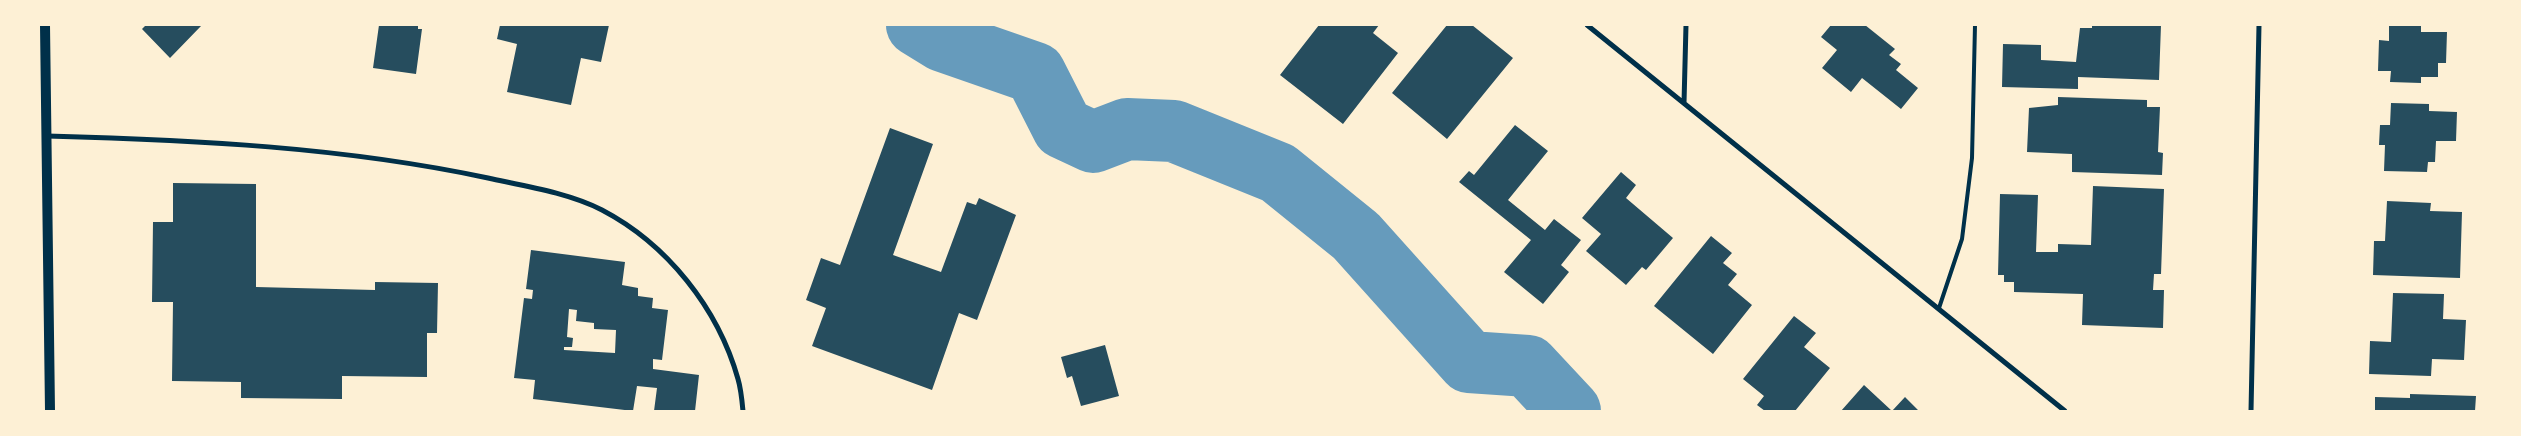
<!DOCTYPE html>
<style>
body{margin:0}
#map{position:relative;width:2521px;height:436px;overflow:hidden;background:#fdf0d5;font-family:Overpass,sans-serif}
canvas{display:block}
.frame{position:absolute;inset:0;border:26px solid #fdf0d5;pointer-events:none}
</style>
<div id="map">
<canvas width="2521" height="436"></canvas>
<div class="frame"></div>
</div>
<script>
const g = document.querySelector('canvas').getContext('2d');
g.lineJoin = 'round';
function strokePath(path, color, width, dash) {
  g.strokeStyle = color;
  g.lineWidth = width;
  g.lineCap = dash ? 'butt' : 'round';
  g.setLineDash(dash || []);
  g.stroke(path);
}
function fillPath(path, color) {
  g.fillStyle = color;
  g.fill(path, 'evenodd');
}
const river = new Path2D(`
 M 917,25 L 943,41 L 1035,73 L 1063,128 L 1093,142 L 1127,129 L 1174,131 L 1278,173 L 1356,236 L 1469,362 L 1528,366 L 1570,411`);
const building = new Path2D(`
 M 146,25 L 202,25 L 170,58 L 142,29 Z
 M 379,25 L 418,25 L 418,29 L 422,29 L 416,74 L 373,68 Z
 M 500,25 L 609,25 L 601,62 L 581,58 L 571,105 L 507,92 L 517,44 L 497,39 Z
 M 1319,25 L 1379,25 L 1373,33 L 1398,53 L 1343,124 L 1280,75 Z
 M 1447,25 L 1472,25 L 1513,58 L 1447,139 L 1392,93 Z
 M 1831,25 L 1865,25 L 1895,49 L 1889,55 L 1901,64 L 1896,70 L 1918,88 L 1901,109 L 1862,78 L 1851,92 L 1822,68 L 1837,50 L 1821,37 Z
 M 2092,25 L 2161,25 L 2159,80 L 2078,77 L 2078,89 L 2002,87 L 2003,44 L 2041,45 L 2041,60 L 2076,62 L 2080,28 L 2092,28 Z
 M 2389,25 L 2421,25 L 2421,32 L 2447,32 L 2446,63 L 2438,63 L 2438,77 L 2421,77 L 2421,83 L 2390,82 L 2391,71 L 2378,71 L 2379,40 L 2389,41 Z
 M 2058,97 L 2147,100 L 2147,107 L 2160,107 L 2158,152 L 2163,153 L 2162,175 L 2072,172 L 2072,154 L 2027,152 L 2029,108 L 2058,105 Z
 M 2391,103 L 2429,104 L 2429,111 L 2457,112 L 2456,141 L 2436,141 L 2435,162 L 2428,162 L 2427,172 L 2384,171 L 2385,145 L 2379,145 L 2380,125 L 2390,125 Z
 M 1515,125 L 1548,151 L 1508,200 L 1545,230 L 1554,219 L 1581,240 L 1561,265 L 1569,272 L 1543,304 L 1504,272 L 1531,240 L 1459,182 L 1469,171 L 1474,175 Z
 M 890,128 L 933,144 L 893,255 L 941,272 L 967,202 L 976,205 L 979,198 L 1016,215 L 977,320 L 959,313 L 932,390 L 812,346 L 826,308 L 806,300 L 821,258 L 840,265 Z
 M 1621,172 L 1636,185 L 1626,198 L 1673,238 L 1646,270 L 1642,267 L 1626,285 L 1586,251 L 1601,234 L 1582,218 Z
 M 173,183 L 256,184 L 256,287 L 375,290 L 375,282 L 438,283 L 437,333 L 427,333 L 427,377 L 342,376 L 342,399 L 241,398 L 241,382 L 172,381 L 173,302 L 152,302 L 153,222 L 173,222 Z
 M 2093,186 L 2164,189 L 2161,274 L 2154,274 L 2153,290 L 2164,290 L 2163,328 L 2082,325 L 2083,294 L 2014,292 L 2014,282 L 2004,282 L 2004,275 L 1998,275 L 2000,194 L 2038,195 L 2036,252 L 2058,252 L 2058,244 L 2091,245 Z
 M 2387,201 L 2431,203 L 2430,211 L 2462,212 L 2460,278 L 2373,275 L 2374,241 L 2385,241 Z
 M 1711,236 L 1732,253 L 1723,263 L 1737,274 L 1728,285 L 1752,305 L 1713,354 L 1654,306 Z
 M 531,250 L 625,262 L 622,285 L 638,288 L 638,296 L 653,298 L 652,308 L 668,310 L 662,360 L 653,359 L 653,369 L 699,375 L 695,411 L 654,411 L 657,388 L 637,386 L 633,411 L 533,399 L 535,380 L 514,378 L 524,298 L 532,299 L 533,290 L 526,289 ZM 569,309 L 577,310 L 576,321 L 594,323 L 594,329 L 616,330 L 615,353 L 564,350 L 564,347 L 572,347 L 573,338 L 567,337 Z
 M 2393,293 L 2444,294 L 2443,319 L 2466,320 L 2464,360 L 2432,359 L 2431,376 L 2369,374 L 2370,341 L 2391,342 Z
 M 1794,316 L 1816,333 L 1804,347 L 1830,368 L 1795,411 L 1765,411 L 1757,405 L 1764,396 L 1743,379 Z
 M 1105,345 L 1119,396 L 1081,406 L 1072,376 L 1067,378 L 1061,357 Z
 M 1864,385 L 1892,411 L 1841,411 Z
 M 2410,394 L 2476,396 L 2475,411 L 2375,411 L 2375,397 L 2410,398 Z
 M 1905,397 L 1919,411 L 1892,411 Z`);
const service = new Path2D(`
 M 1939,308 L 1962,239 L 1972,158 L 1975,25`);
const minor = new Path2D(`
 M 1587,25 L 2065,411
 M 1684,103 L 1686,25
 M 47,136 C 195,140 343,147 488,178 C 525,186 569,193 602,210 C 667,244 718,308 738,379 C 741,389 742,400 743,411
 M 2251,411 L 2259,25`);
const secondary = new Path2D(`
 M 45,25 L 50,411`);
strokePath(river, '#669bbc', 62);
fillPath(building, '#264d5e');
strokePath(service, '#003049', 4);
strokePath(minor, '#003049', 5);
strokePath(secondary, '#003049', 10);
</script>
